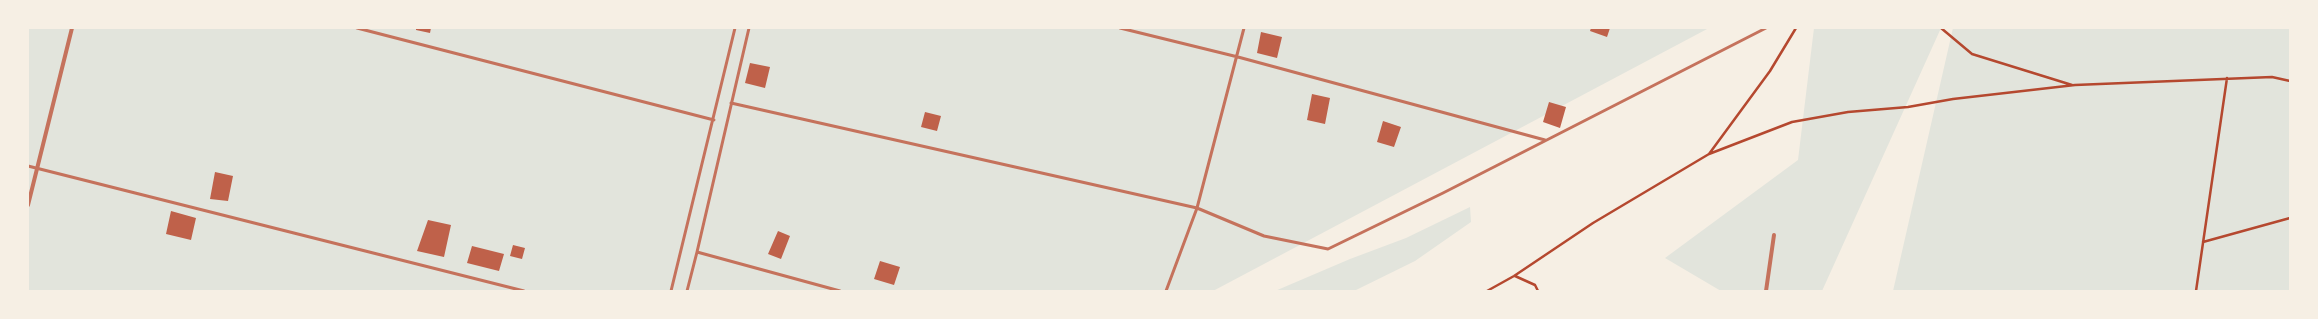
<!DOCTYPE html>
<style>
body{margin:0}
#map{position:relative;width:2318px;height:319px;overflow:hidden;background:#f6efe4;font-family:"Alegreya Sans",sans-serif}
canvas{display:block}
.frame{position:absolute;inset:0;border:29px solid #f6efe4;pointer-events:none}
</style>
<div id="map">
<canvas width="2318" height="319"></canvas>
<div class="frame"></div>
</div>
<script>
const g = document.querySelector('canvas').getContext('2d');
g.lineJoin = 'round';
function fillPath(path, color) {
  g.fillStyle = color;
  g.fill(path, 'evenodd');
}
function strokePath(path, color, width, dash) {
  g.strokeStyle = color;
  g.lineWidth = width;
  g.lineCap = dash ? 'butt' : 'round';
  g.setLineDash(dash || []);
  g.stroke(path);
}
const green = new Path2D(`
 M 28,28 L 1709,28 L 1213,291 L 28,291 Z
 M 1814,28 L 1941,28 L 1822,291 L 1721,291 L 1665,258 L 1798,160 Z
 M 1953,28 L 2290,28 L 2290,291 L 1893,291 Z
 M 1470,207 L 1471,222 L 1415,261 L 1354,291 L 1275,291 L 1350,259 L 1406,238 Z`);
const building = new Path2D(`
 M 416,28 L 431,28 L 430,33 L 416,30 Z
 M 1591,28 L 1610,28 L 1607,37 L 1590,31 Z
 M 1261,32 L 1282,37 L 1277,58 L 1257,53 Z
 M 750,63 L 770,67 L 765,88 L 745,83 Z
 M 1312,94 L 1330,98 L 1325,124 L 1307,120 Z
 M 1549,102 L 1566,107 L 1560,128 L 1543,122 Z
 M 925,112 L 941,116 L 937,131 L 921,127 Z
 M 1383,121 L 1401,127 L 1394,147 L 1377,142 Z
 M 215,172 L 233,176 L 228,201 L 210,199 Z
 M 171,211 L 196,218 L 191,240 L 166,234 Z
 M 428,220 L 451,225 L 444,257 L 417,251 Z
 M 778,231 L 790,236 L 781,259 L 768,254 Z
 M 513,245 L 525,248 L 522,259 L 510,256 Z
 M 472,246 L 504,254 L 499,271 L 467,263 Z
 M 880,261 L 900,267 L 894,285 L 874,279 Z`);
const path = new Path2D(`
 M 1941,28 L 1972,54 L 2072,85
 M 1709,154 L 1770,71 L 1796,28
 M 2203,242 L 2290,218
 M 1515,276 L 1535,285 L 1538,291
 M 1487,291 L 1514,276 L 1593,223 L 1709,154 L 1792,122 L 1848,112 L 1908,107 L 1953,99 L 2075,85 L 2272,77 L 2290,81
 M 2196,291 L 2227,78`);
const service = new Path2D(`
 M 357,28 L 714,120
 M 749,28 L 697,252 L 840,291
 M 1120,28 L 1238,57 L 1545,140
 M 731,103 L 1197,208 L 1264,236 L 1328,249 L 1443,193 L 1766,28
 M 28,166 L 524,291
 M 671,291 L 735,28
 M 687,291 L 697,252
 M 1166,291 L 1197,208 L 1244,28`);
const minor = new Path2D(`
 M 28,205 L 72,28
 M 1766,291 L 1774,235`);
fillPath(green, '#e2e4dc');
fillPath(building, '#bf614a');
strokePath(path, '#b5482f', 2.5);
strokePath(service, '#c5725c', 3);
strokePath(minor, '#c5725c', 4);
</script>
